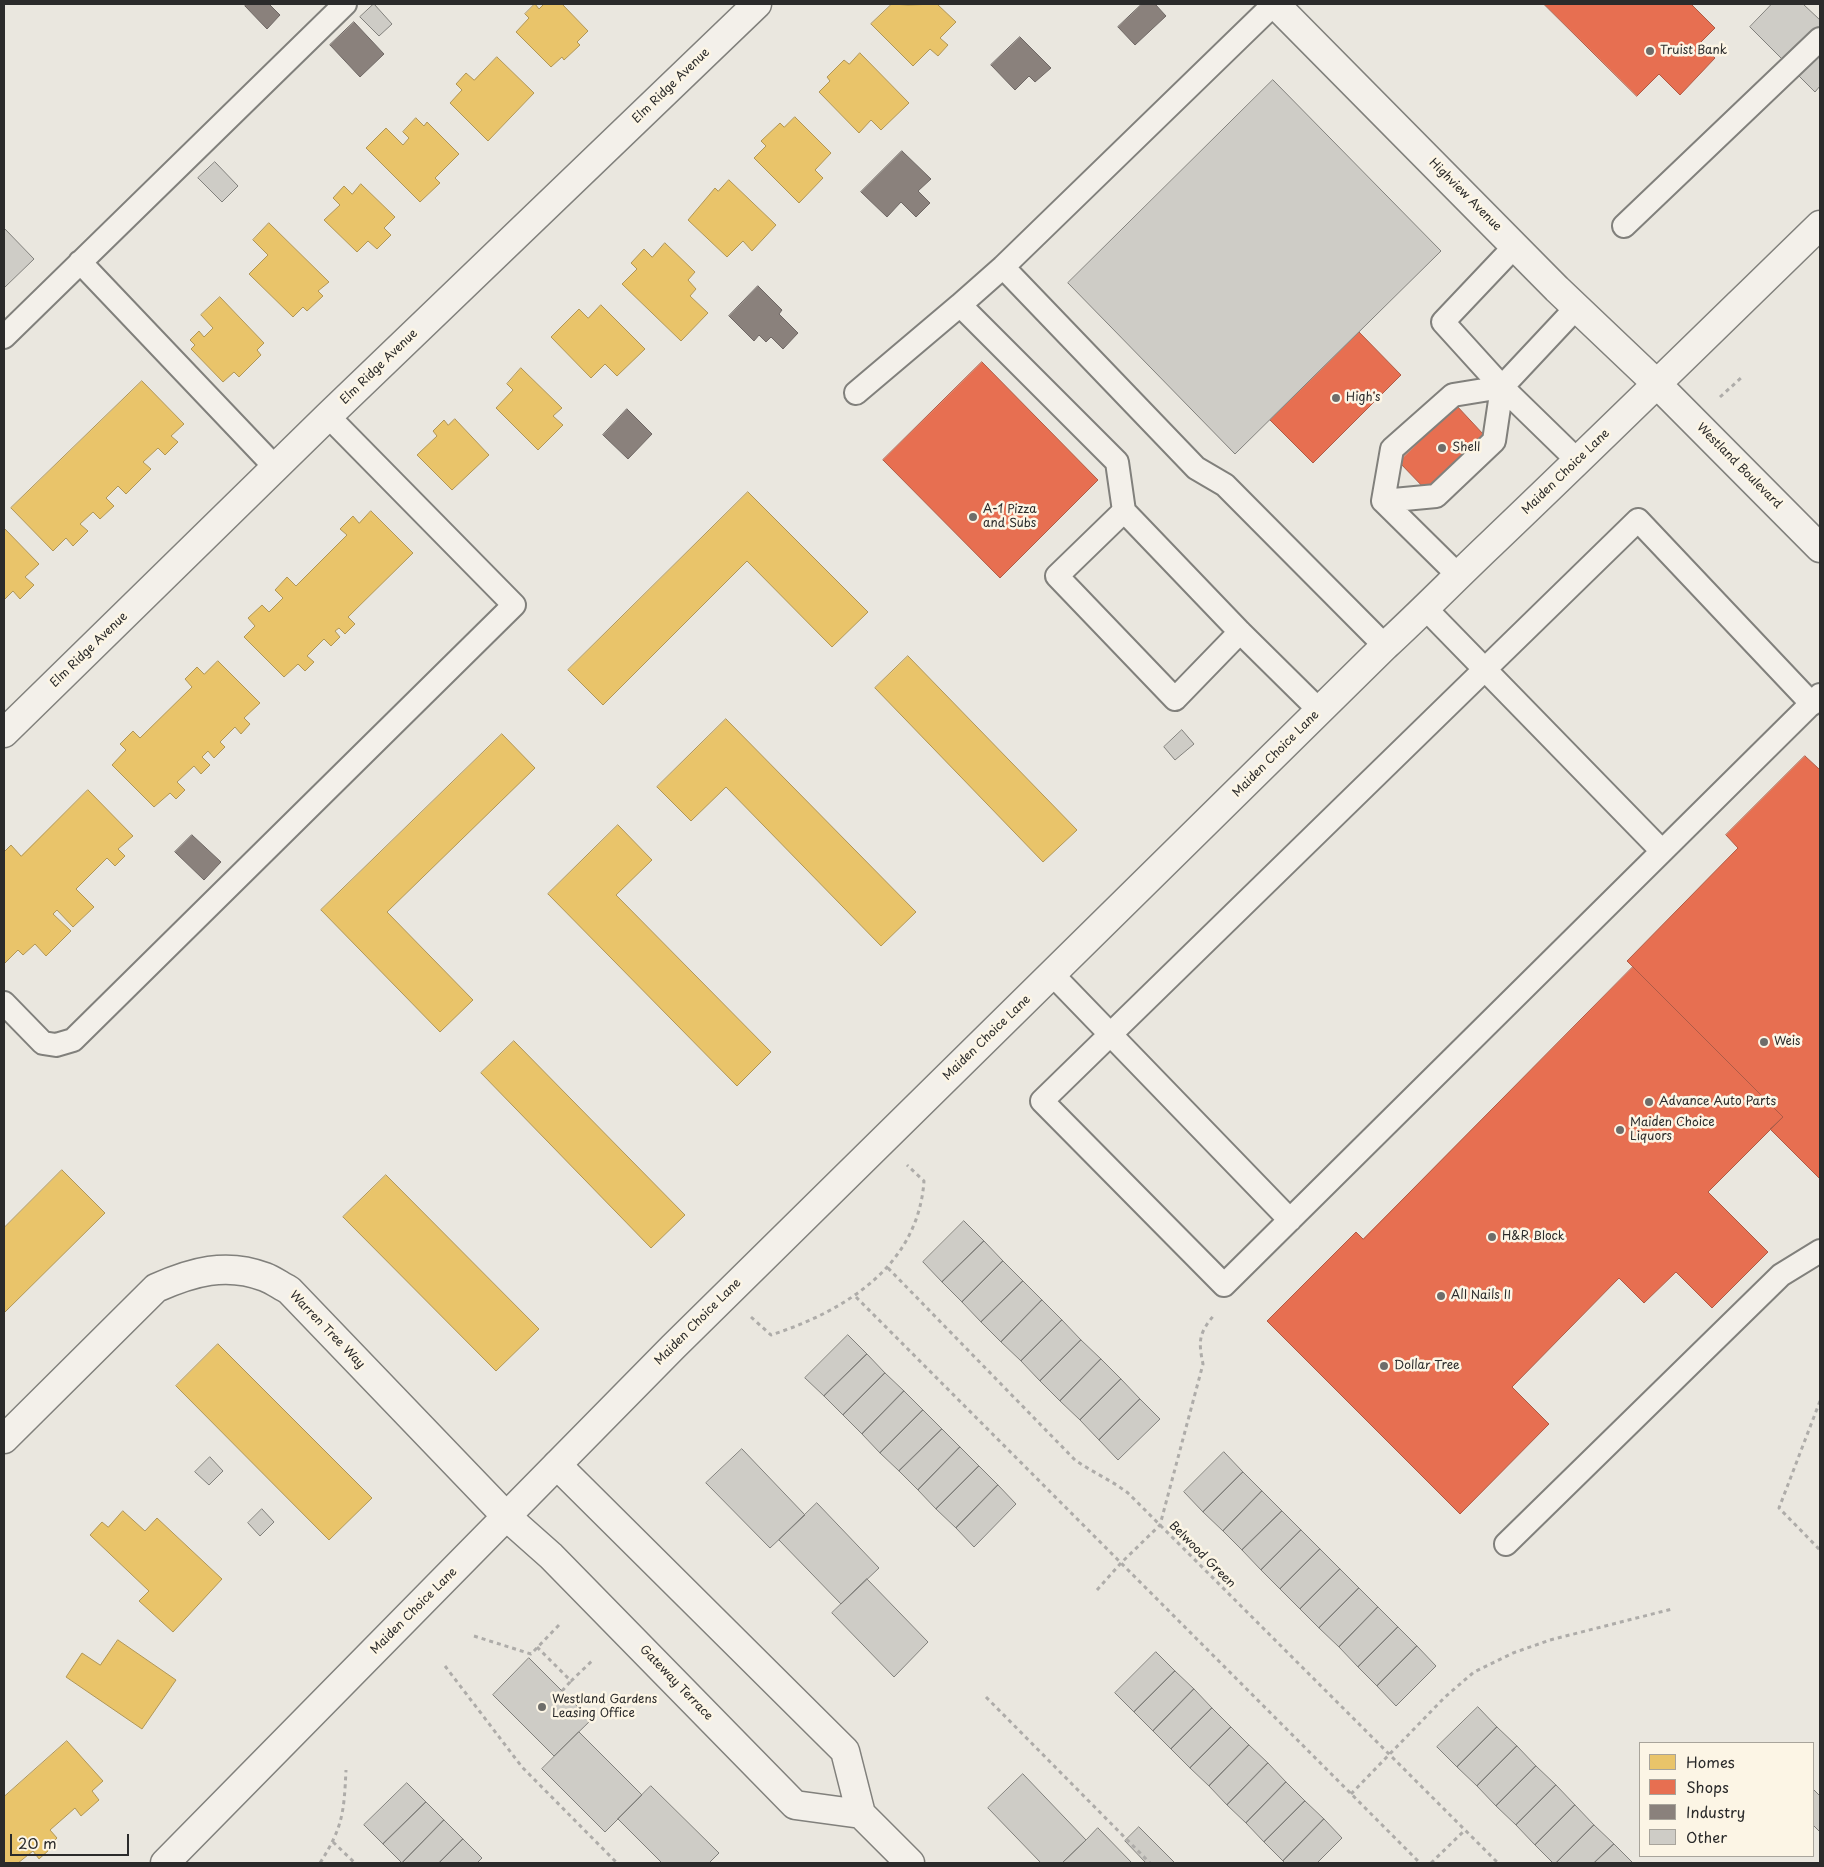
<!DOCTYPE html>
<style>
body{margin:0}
#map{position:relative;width:1824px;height:1867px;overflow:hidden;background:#eae7df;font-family:"Playpen Sans",sans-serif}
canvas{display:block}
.frame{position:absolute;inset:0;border:5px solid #2b2b2b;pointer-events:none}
.legend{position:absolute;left:1639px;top:1742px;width:175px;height:115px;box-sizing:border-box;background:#fcf5e5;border:1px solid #a8a49b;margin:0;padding:6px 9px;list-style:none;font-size:15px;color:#2b2b2b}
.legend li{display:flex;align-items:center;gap:10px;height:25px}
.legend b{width:25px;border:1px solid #a8a49b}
.scale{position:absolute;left:10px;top:1834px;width:119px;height:22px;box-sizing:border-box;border:2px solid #2b2b2b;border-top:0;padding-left:6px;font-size:15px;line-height:18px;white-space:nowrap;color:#2b2b2b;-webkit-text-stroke:4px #fcf5e5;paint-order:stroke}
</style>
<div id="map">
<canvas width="1824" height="1867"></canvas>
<div class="frame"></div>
<ul class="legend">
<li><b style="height:14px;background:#e9c46a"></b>Homes</li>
<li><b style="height:14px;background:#e76f51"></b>Shops</li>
<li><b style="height:14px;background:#8a817c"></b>Industry</li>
<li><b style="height:14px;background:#ceccc6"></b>Other</li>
</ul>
<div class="scale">20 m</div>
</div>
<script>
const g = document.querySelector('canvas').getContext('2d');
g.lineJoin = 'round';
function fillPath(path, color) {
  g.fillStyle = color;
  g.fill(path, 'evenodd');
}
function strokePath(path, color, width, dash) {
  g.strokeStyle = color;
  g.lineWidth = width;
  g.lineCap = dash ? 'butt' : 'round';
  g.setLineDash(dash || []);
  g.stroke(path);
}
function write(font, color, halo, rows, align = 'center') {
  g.font = font + ' "Playpen Sans",sans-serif';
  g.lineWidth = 5;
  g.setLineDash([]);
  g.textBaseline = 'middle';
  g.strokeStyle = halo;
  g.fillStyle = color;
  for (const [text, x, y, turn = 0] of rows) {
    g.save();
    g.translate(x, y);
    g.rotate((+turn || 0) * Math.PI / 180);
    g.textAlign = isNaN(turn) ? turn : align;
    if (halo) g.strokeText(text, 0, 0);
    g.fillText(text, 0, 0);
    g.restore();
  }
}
const homes = new Path2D(`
 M 535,4 L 539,9 L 544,4 L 562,4 L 588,31 L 577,42 L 580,45 L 564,60 L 562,57 L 551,67 L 516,32 L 529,18 L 525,14 Z
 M 892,4 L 908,5 L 937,4 L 956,22 L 940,38 L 948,45 L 938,56 L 930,49 L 913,66 L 871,24 Z
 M 860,53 L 909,103 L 881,130 L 871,120 L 859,133 L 819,92 L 830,81 L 827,77 L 844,60 L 849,64 Z
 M 497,57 L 534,93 L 488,141 L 450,103 L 462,90 L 456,84 L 466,73 L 474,80 Z
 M 795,117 L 831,153 L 815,170 L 823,178 L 799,203 L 754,158 L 766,146 L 761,141 L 780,123 L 784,127 Z
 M 416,118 L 424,126 L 427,122 L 459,154 L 435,178 L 440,183 L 420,202 L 366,148 L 386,128 L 403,145 L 409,138 L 403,132 Z
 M 729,180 L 776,225 L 752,251 L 743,241 L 727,257 L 688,220 L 715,188 L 718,191 Z
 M 361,184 L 395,217 L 384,228 L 391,235 L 377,249 L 368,241 L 357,252 L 324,220 L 340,205 L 333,198 L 344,186 L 352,194 Z
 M 269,223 L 329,282 L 318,291 L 323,296 L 307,311 L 303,307 L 293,317 L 249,274 L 268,255 L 253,240 Z
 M 665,243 L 695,272 L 688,280 L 696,289 L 690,296 L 708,313 L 681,341 L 622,284 L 637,269 L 631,263 L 644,249 L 652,257 Z
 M 220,297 L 264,343 L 257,350 L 261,355 L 239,377 L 234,372 L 223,382 L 191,349 L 195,345 L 190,340 L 199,331 L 204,337 L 213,328 L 201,315 Z
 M 601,305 L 645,349 L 617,376 L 605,364 L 591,378 L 551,337 L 579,309 L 588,318 Z
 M 521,368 L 562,408 L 553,416 L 563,425 L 538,450 L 496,408 L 513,390 L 507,384 Z
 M 142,381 L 184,424 L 171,436 L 178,442 L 165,455 L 158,448 L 143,462 L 151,469 L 126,494 L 118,486 L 106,498 L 114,506 L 100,519 L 93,512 L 80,524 L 88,531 L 73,546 L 66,538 L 53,551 L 11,508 Z
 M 455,419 L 489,455 L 452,490 L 417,455 L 437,436 L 433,431 L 444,420 L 448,425 Z
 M 748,492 L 868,612 L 832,647 L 747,561 L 603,705 L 568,670 Z
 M 371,511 L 413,553 L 348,617 L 355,624 L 345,634 L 339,628 L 335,631 L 340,637 L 331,646 L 324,639 L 307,656 L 314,662 L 305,671 L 298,664 L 284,677 L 244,637 L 255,626 L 248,618 L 262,605 L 269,612 L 283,598 L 275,590 L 287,577 L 296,586 L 347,535 L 340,529 L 353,516 L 359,523 Z
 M 4,528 L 39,564 L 25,577 L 34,585 L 20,599 L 13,591 L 4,600 Z
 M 908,656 L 1077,830 L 1043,862 L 875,688 Z
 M 218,661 L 260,703 L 244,718 L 250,724 L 241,734 L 235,727 L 220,742 L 225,747 L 214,758 L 208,751 L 202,757 L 210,765 L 201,774 L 194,766 L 177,782 L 185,790 L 176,799 L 170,793 L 154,807 L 112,765 L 126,750 L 120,744 L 133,731 L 140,738 L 192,687 L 185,679 L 197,667 L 204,674 Z
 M 726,719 L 916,912 L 881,946 L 726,787 L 691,821 L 657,787 Z
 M 502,734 L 535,768 L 387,912 L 473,1000 L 440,1032 L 321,910 Z
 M 88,790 L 133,836 L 118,849 L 125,856 L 115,866 L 107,858 L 76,889 L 94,907 L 73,927 L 57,910 L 53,914 L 71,931 L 46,956 L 35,944 L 23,955 L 18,950 L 4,964 L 4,852 L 11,845 L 21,856 Z
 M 618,825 L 652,860 L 616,895 L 771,1052 L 737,1086 L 548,894 Z
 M 514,1041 L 685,1215 L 651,1248 L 481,1073 Z
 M 62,1170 L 105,1213 L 4,1313 L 4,1228 Z
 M 386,1175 L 539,1329 L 496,1371 L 343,1217 Z
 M 218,1344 L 372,1498 L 329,1540 L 176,1386 Z
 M 123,1511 L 145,1531 L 157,1518 L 222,1579 L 173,1632 L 139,1601 L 149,1591 L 90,1535 L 102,1522 L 108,1527 Z
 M 118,1640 L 176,1680 L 142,1729 L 66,1677 L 82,1653 L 100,1665 Z
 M 67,1741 L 103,1781 L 92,1791 L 99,1800 L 81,1816 L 75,1808 L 50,1830 L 57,1838 L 47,1848 L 49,1850 L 39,1859 L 33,1851 L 18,1863 L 4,1863 L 4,1797 Z`);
const shops = new Path2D(`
 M 1544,4 L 1691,4 L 1715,28 L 1700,43 L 1715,58 L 1680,95 L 1659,74 L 1637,96 Z
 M 1359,332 L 1401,375 L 1313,463 L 1270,420 Z
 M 982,362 L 1098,480 L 1000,578 L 883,460 Z
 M 1456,405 L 1484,435 L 1427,491 L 1399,462 Z
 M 1805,756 L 1819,769 L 1820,768 L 1820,1179 L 1770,1129 L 1783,1117 L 1627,961 L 1738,848 L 1726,835 Z
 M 1633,967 L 1783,1117 L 1708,1192 L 1768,1252 L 1712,1308 L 1676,1272 L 1644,1303 L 1619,1278 L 1512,1387 L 1549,1424 L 1460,1514 L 1267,1321 L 1356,1232 L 1363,1239 Z`);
const industry = new Path2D(`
 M 248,4 L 269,4 L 280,15 L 267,29 L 245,6 Z
 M 1142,4 L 1155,4 L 1166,16 L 1135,45 L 1118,27 Z
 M 354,22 L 384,54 L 360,77 L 330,45 Z
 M 1020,37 L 1051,68 L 1035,82 L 1029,76 L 1015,90 L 991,65 Z
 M 902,151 L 931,179 L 918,191 L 930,203 L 916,217 L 901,202 L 887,217 L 861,192 Z
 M 758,286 L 782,310 L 779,314 L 798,333 L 783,349 L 771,337 L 766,342 L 759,335 L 754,341 L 729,316 Z
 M 627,409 L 652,434 L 628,459 L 603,435 Z
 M 192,835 L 221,862 L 204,880 L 175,852 Z`);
const building = new Path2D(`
 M 374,4 L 392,24 L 379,36 L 360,17 Z
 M 1772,4 L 1803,4 L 1820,20 L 1820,86 L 1815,92 L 1750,27 Z
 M 1273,80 L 1441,251 L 1235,454 L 1068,283 Z
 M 215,162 L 238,186 L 222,202 L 198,178 Z
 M 4,228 L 34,259 L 4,288 Z
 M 1182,730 L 1194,744 L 1175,760 L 1164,747 Z
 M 964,1221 L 984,1241 L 942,1282 L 923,1262 Z
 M 984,1241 L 1003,1261 L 962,1302 L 942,1282 Z
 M 1003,1261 L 1023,1281 L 981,1322 L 962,1302 Z
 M 1023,1281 L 1042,1300 L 1001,1342 L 981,1322 Z
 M 1042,1300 L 1062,1320 L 1021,1361 L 1001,1342 Z
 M 1062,1320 L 1081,1340 L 1040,1381 L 1021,1361 Z
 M 848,1335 L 867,1354 L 824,1396 L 805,1378 Z
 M 1081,1340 L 1101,1359 L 1060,1401 L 1040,1381 Z
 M 867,1354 L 885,1373 L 843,1415 L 824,1396 Z
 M 1101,1359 L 1121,1379 L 1080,1420 L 1060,1401 Z
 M 885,1373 L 904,1391 L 862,1434 L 843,1415 Z
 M 1121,1379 L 1140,1399 L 1099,1440 L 1080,1420 Z
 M 904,1391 L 923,1410 L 880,1453 L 862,1434 Z
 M 1140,1399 L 1160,1419 L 1118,1460 L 1099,1440 Z
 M 923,1410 L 942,1429 L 899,1471 L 880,1453 Z
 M 942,1429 L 960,1447 L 918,1490 L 899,1471 Z
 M 960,1447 L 979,1466 L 936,1509 L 918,1490 Z
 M 742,1449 L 805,1515 L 770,1548 L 706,1483 Z
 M 1224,1452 L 1243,1472 L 1203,1512 L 1184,1492 Z
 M 210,1457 L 223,1471 L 209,1485 L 195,1472 Z
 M 979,1466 L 998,1485 L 956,1528 L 936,1509 Z
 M 1243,1472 L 1262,1491 L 1223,1531 L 1203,1512 Z
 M 998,1485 L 1016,1504 L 974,1547 L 956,1528 Z
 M 1262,1491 L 1282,1511 L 1242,1550 L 1223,1531 Z
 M 817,1503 L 879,1568 L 841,1604 L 779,1540 Z
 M 262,1509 L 274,1522 L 260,1536 L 248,1523 Z
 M 1282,1511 L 1301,1530 L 1261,1570 L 1242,1550 Z
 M 1301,1530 L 1320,1549 L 1280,1589 L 1261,1570 Z
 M 1320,1549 L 1340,1569 L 1300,1609 L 1280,1589 Z
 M 1340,1569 L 1359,1588 L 1319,1628 L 1300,1609 Z
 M 867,1579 L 928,1642 L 894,1677 L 832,1613 Z
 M 1359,1588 L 1378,1607 L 1339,1647 L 1319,1628 Z
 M 1378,1607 L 1398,1627 L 1358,1667 L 1339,1647 Z
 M 1398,1627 L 1417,1646 L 1377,1686 L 1358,1667 Z
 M 1417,1646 L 1436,1666 L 1396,1706 L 1377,1686 Z
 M 1156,1652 L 1175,1671 L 1134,1712 L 1115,1693 Z
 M 529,1658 L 591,1720 L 554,1756 L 493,1695 Z
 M 1175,1671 L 1194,1689 L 1153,1731 L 1134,1712 Z
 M 1194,1689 L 1212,1708 L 1171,1749 L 1153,1731 Z
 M 1478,1707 L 1497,1727 L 1457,1767 L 1437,1747 Z
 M 1212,1708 L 1231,1727 L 1190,1768 L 1171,1749 Z
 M 1231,1727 L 1249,1745 L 1209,1786 L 1190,1768 Z
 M 1497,1727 L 1517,1746 L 1477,1786 L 1457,1767 Z
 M 579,1732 L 642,1795 L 605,1832 L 542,1769 Z
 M 1249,1745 L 1268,1763 L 1227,1805 L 1209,1786 Z
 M 1517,1746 L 1536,1766 L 1496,1806 L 1477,1786 Z
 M 1268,1763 L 1286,1782 L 1246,1823 L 1227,1805 Z
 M 1536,1766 L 1556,1785 L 1516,1825 L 1496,1806 Z
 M 1023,1774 L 1086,1840 L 1062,1863 L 1041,1863 L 988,1808 Z
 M 1286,1782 L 1305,1801 L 1264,1842 L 1246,1823 Z
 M 407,1783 L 426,1802 L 383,1844 L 364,1825 Z
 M 1556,1785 L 1575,1805 L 1535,1845 L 1516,1825 Z
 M 651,1786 L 719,1853 L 709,1863 L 662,1863 L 618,1819 Z
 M 1813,1789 L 1820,1796 L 1820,1832 L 1813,1825 Z
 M 1305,1801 L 1324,1819 L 1283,1861 L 1264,1842 Z
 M 426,1802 L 444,1820 L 402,1863 L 383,1844 Z
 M 1575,1805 L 1594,1825 L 1556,1863 L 1553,1863 L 1535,1845 Z
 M 1324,1819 L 1342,1838 L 1317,1863 L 1285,1863 L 1283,1861 Z
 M 444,1820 L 463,1839 L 439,1863 L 402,1863 Z
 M 1594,1825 L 1614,1844 L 1594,1863 L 1556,1863 Z
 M 1139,1827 L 1175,1863 L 1146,1863 L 1125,1841 Z
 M 1098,1828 L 1132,1863 L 1062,1863 L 1086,1840 Z
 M 463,1839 L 482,1858 L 477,1863 L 439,1863 Z
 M 1614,1844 L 1633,1863 L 1594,1863 Z`);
const path = new Path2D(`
 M 1720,397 L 1741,378
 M 888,1268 L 1075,1460 C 1092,1472 1111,1480 1128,1493 L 1498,1863
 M 856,1297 L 1420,1863
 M 751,1317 L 771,1335 C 845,1311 918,1266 924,1181 L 907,1165
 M 1820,1401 L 1779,1508 L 1820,1550
 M 1097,1590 L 1121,1563 L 1160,1525 L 1203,1364 C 1198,1340 1199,1333 1215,1314
 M 474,1636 L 531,1654 L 559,1625
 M 537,1647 L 571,1681 L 594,1659
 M 445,1666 L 522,1767 L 617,1863
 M 562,1691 L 571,1681
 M 986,1697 L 1150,1863
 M 1351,1794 L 1445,1697 L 1474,1672 L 1513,1653 L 1550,1640 L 1672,1609
 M 333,1842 L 355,1863
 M 320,1863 C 343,1827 344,1812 346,1770
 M 1431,1863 L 1465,1830`);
const lane = new Path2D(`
 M 1274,4 L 1003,267 L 960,305 L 1117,462 L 1124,511 L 1240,632 L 1320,711
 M 1624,226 L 1820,39
 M 1515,246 L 1443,322 L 1502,387 L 1577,307
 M 80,262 L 275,467
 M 1003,267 L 1196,468 L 1225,485 L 1385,646
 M 4,337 L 345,4
 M 1502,387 L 1578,461
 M 856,393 L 960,305
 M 1383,501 L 1436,496 L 1494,441 L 1502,387
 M 1383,501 L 1392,449 L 1453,395 L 1502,387
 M 1383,501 L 1458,575
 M 1124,511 L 1057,576 L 1175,699 L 1240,632
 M 1426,609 L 1662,851
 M 1812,704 L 1638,520 L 1042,1101 L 1224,1285 L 1820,695
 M 1052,974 L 1290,1220
 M 4,1003 L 43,1043 L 56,1045 L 73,1040 L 514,605 L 328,416
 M 1506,1544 L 1781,1275 L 1820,1251`);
const street = new Path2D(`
 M 1275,4 L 1557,289 L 1657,384
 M 4,733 L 328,416 L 757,4
 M 4,1439 L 156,1288 C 192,1272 226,1262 265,1277 C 273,1280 281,1286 289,1290 L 507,1517 L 551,1556 L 795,1805 L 861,1814
 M 557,1465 L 845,1751 L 861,1814 L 910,1863`);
const secondary = new Path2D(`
 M 1657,384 L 1820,548
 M 165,1863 L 673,1347 L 1385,646 C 1422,612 1456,577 1492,543 C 1602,438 1711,331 1820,225`);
const markers = [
 [1650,51,5,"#6e6d6a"],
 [1336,398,5,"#6e6d6a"],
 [1442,448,5,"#6e6d6a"],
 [973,517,5,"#6e6d6a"],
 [1764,1042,5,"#6e6d6a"],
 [1649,1102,5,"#6e6d6a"],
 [1620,1130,5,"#6e6d6a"],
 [1492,1237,5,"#6e6d6a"],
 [1441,1296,5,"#6e6d6a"],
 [1384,1366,5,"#6e6d6a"],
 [542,1707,5,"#6e6d6a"]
];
const poiNames = [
 ["Truist Bank",1660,51],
 ["High's",1346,398],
 ["Shell",1452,448],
 ["A-1 Pizza",983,510],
 ["and Subs",983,524],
 ["Weis",1774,1042],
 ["Advance Auto Parts",1659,1102],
 ["Maiden Choice",1630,1123],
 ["Liquors",1630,1137],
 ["H&R Block",1502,1237],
 ["All Nails II",1451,1296],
 ["Dollar Tree",1394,1366],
 ["Westland Gardens",552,1700],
 ["Leasing Office",552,1714]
];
const streetNames = [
 ["Elm Ridge Avenue",671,86,-44],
 ["Highview Avenue",1465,195,45],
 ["Elm Ridge Avenue",379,367,-44],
 ["Westland Boulevard",1739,466,45],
 ["Maiden Choice Lane",1566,472,-44],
 ["Elm Ridge Avenue",89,650,-44],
 ["Maiden Choice Lane",1276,754,-45],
 ["Maiden Choice Lane",987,1038,-44],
 ["Maiden Choice Lane",698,1322,-45],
 ["Warren Tree Way",327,1330,46],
 ["Belwood Green",1202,1555,45],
 ["Maiden Choice Lane",414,1611,-45],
 ["Gateway Terrace",676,1683,46]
];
fillPath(homes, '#e9c46a');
strokePath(homes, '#b09657', 1);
fillPath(shops, '#e76f51');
strokePath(shops, '#af5b46', 1);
fillPath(industry, '#8a817c');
strokePath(industry, '#6e6764', 1);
fillPath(building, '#ceccc6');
strokePath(building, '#81807c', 1);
strokePath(lane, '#81807c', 26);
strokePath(street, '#81807c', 31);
strokePath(secondary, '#81807c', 31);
strokePath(path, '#aeaca9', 3, [4, 4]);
strokePath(lane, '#f3f0ea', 22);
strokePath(street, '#f3f0ea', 28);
strokePath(secondary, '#f3f0ea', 28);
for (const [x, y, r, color] of markers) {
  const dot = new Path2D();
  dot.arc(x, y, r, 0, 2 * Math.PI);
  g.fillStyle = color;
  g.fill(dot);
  strokePath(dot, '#fcf5e5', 2);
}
write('12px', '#2b2b2b', '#fcf5e5', poiNames, 'left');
write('12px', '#2b2b2b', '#fcf5e5', streetNames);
</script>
